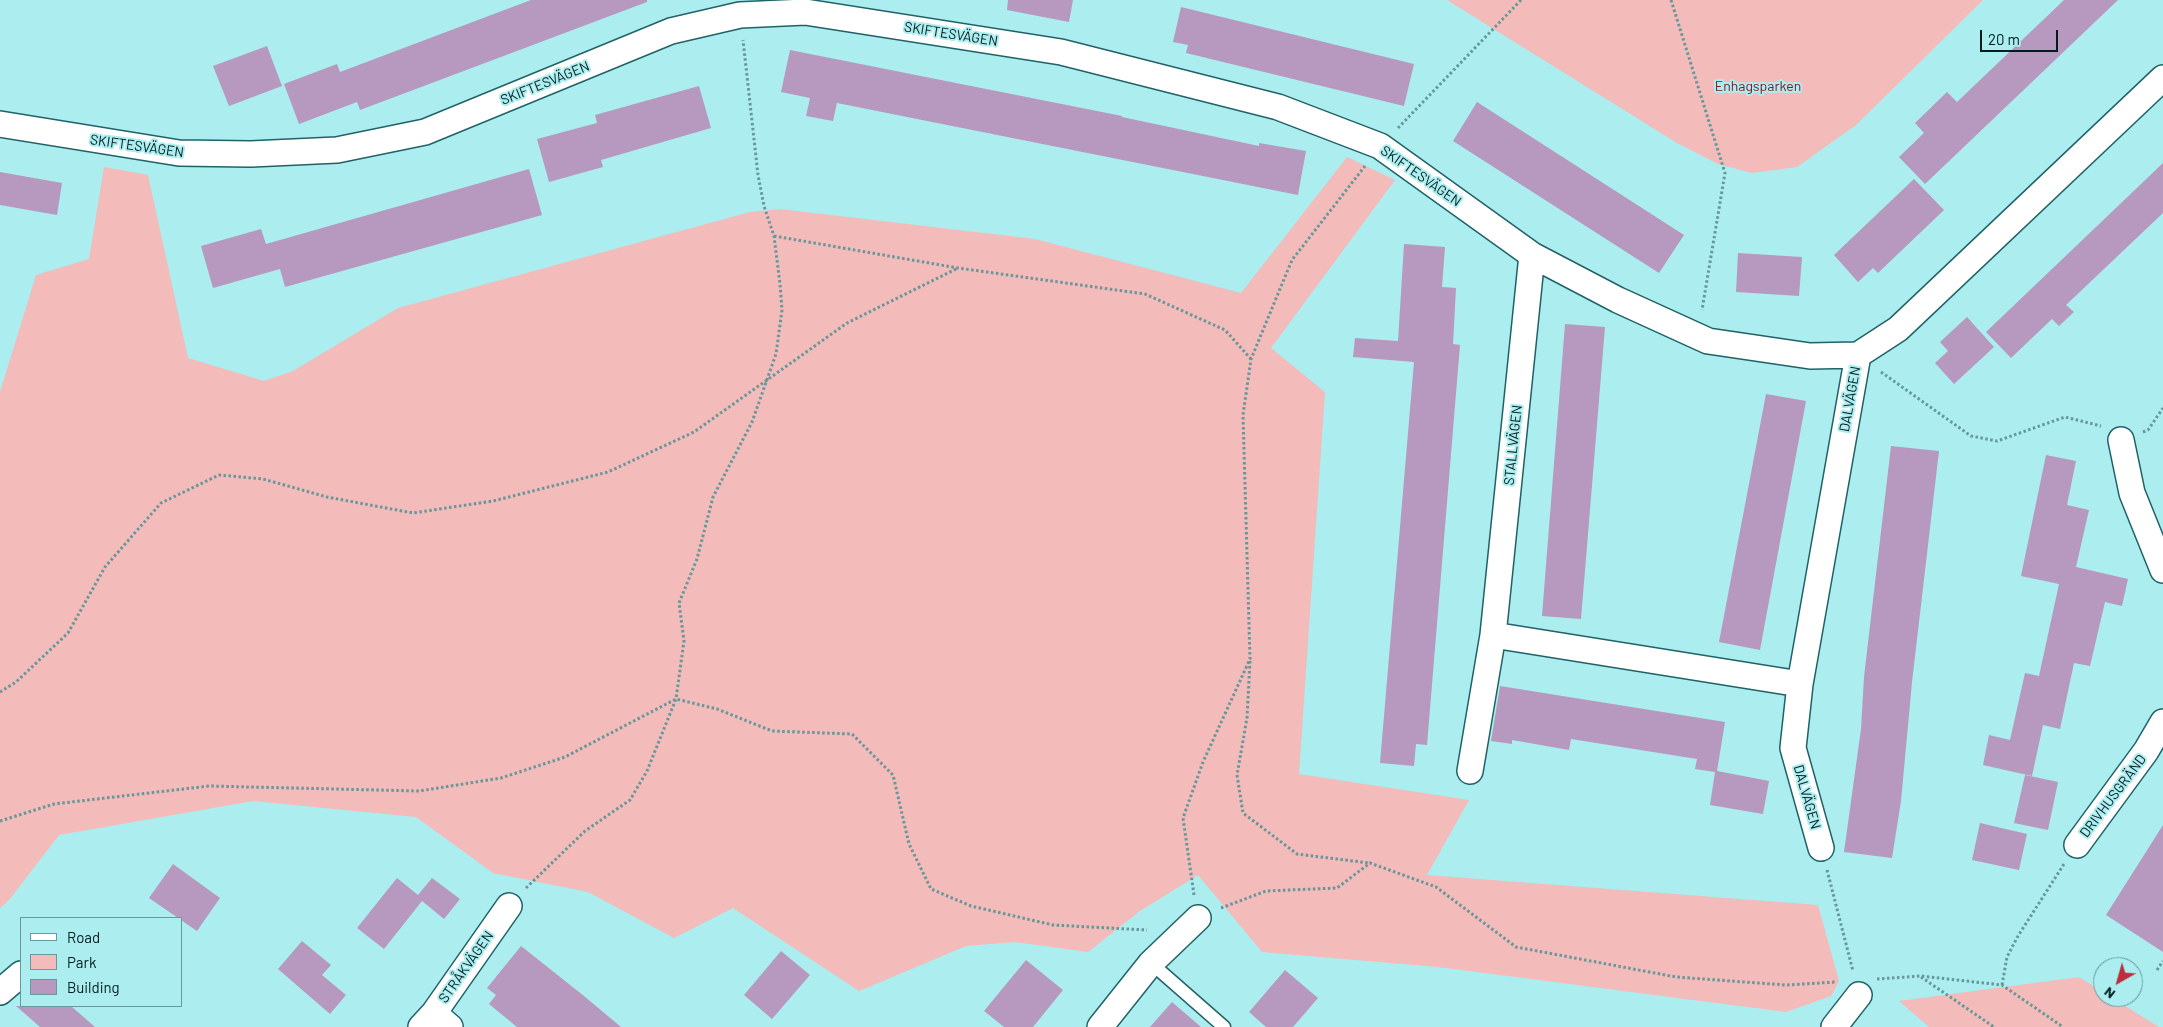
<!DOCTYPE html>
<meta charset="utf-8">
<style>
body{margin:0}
#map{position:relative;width:2163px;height:1027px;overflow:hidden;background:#acedf0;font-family:Barlow,sans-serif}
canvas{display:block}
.legend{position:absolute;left:20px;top:917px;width:162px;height:90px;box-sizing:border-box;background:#acedf0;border:1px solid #68999c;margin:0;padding:6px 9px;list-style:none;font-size:15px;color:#021c1d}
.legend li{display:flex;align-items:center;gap:10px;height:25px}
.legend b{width:25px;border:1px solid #68999c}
.north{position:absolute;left:2093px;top:957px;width:50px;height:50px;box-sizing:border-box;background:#acedf0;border:1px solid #68999c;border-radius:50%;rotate:218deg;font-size:14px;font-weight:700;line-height:20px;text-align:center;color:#021c1d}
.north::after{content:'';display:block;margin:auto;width:18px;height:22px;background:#bd2c3c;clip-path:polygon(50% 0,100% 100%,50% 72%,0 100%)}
.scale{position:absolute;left:1980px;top:30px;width:78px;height:22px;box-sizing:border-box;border:2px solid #021c1d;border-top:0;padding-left:6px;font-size:15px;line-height:18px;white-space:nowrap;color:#021c1d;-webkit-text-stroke:4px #acedf0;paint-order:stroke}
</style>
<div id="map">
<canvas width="2163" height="1027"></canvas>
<ul class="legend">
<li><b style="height:6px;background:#fff"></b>Road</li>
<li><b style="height:14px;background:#f3bbb9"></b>Park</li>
<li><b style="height:14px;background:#b798be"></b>Building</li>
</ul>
<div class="north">N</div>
<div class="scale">20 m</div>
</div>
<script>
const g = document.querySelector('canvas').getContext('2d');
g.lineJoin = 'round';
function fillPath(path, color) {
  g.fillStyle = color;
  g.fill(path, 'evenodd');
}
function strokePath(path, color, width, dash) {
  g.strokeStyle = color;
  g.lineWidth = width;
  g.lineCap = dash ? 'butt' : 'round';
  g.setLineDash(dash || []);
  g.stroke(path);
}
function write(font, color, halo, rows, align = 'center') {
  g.font = font + ' Barlow,sans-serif';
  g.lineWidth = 4;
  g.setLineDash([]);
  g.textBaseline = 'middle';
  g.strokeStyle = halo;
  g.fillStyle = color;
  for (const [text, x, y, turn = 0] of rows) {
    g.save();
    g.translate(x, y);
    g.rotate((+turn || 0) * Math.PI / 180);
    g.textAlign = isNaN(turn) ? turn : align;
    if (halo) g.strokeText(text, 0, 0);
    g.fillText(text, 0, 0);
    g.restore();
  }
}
const green = new Path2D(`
 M 1447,0 L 1983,0 L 1856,125 L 1797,167 L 1752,173 L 1718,164 L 1677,143 Z
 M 1347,157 L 1395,180 L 1271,348 L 1325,392 L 1299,774 L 1469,800 L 1427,875 L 1818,905 L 1839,981 L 1831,996 L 1786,1012 L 1438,967 L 1262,952 L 1198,875 L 1140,911 L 1088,952 L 1015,942 L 966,946 L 859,991 L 733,908 L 674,938 L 588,892 L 493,873 L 416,817 L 253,801 L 59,835 L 9,900 L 0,908 L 0,392 L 36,275 L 89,259 L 104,167 L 148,175 L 188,358 L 264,381 L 293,371 L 398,308 L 750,212 L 780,209 L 1035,239 L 1241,293 Z
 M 2079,977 L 2103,992 L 2103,997 L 2111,997 L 2159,1027 L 1929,1027 L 1899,1001 Z`);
const building = new Path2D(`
 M 531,0 L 647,0 L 647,2 L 360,110 L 357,102 L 299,124 L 284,84 L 337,64 L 340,72 Z
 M 1008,0 L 1073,0 L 1069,22 L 1007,10 Z
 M 2064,0 L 2118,0 L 1925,184 L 1899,157 L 1924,133 L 1915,123 L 1947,92 L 1957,102 Z
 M 1181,7 L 1414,64 L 1404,106 L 1186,53 L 1188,45 L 1173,42 Z
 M 267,46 L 282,86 L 229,106 L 213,66 Z
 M 790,50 L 1122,116 L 1122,117 L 1259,146 L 1259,143 L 1306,151 L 1298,195 L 837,103 L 833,121 L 806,116 L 810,98 L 781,92 Z
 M 699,86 L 711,128 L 601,160 L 603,167 L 549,182 L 537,139 L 597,123 L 595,115 Z
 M 1477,102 L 1684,235 L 1659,273 L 1453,141 Z
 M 2163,163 L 2163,213 L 2066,305 L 2074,312 L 2059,326 L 2052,319 L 2011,358 L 1986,332 Z
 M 529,169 L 542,215 L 285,287 L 280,269 L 213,288 L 201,246 L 261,229 L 266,244 Z
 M 0,172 L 62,183 L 57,215 L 0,205 Z
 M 1914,179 L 1944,210 L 1878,273 L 1873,268 L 1858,282 L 1834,255 Z
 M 1404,244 L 1445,247 L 1442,287 L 1456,288 L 1453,344 L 1460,345 L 1427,745 L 1416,744 L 1414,766 L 1380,763 L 1414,362 L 1353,357 L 1355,338 L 1398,341 Z
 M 1738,253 L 1802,257 L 1799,296 L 1736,292 Z
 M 1967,317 L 1994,347 L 1954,384 L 1935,363 L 1948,351 L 1940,342 Z
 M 1565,324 L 1605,327 L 1581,619 L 1542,616 Z
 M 1766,394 L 1806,401 L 1760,650 L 1719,642 Z
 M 1891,446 L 1939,451 L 1912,682 L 1901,801 L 1892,858 L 1844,852 L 1861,729 L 1864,677 Z
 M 2046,455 L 2076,461 L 2067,505 L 2089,510 L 2076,567 L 2128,579 L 2122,606 L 2105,602 L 2090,666 L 2074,663 L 2060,729 L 2043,725 L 2032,776 L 1983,765 L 1989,735 L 2010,740 L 2025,673 L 2039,676 L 2059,584 L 2021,576 Z
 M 1500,686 L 1725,722 L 1717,771 L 1769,781 L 1763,814 L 1710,805 L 1715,772 L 1695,769 L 1697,759 L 1571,739 L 1569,750 L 1512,740 L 1512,744 L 1491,741 Z
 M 2025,775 L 2058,782 L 2048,830 L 2014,823 Z
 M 1980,823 L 2027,834 L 2019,870 L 1972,860 Z
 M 2163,825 L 2163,952 L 2106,915 Z
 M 173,864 L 220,898 L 197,931 L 149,898 Z
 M 397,878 L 418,895 L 432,878 L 460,899 L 444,919 L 422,901 L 384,949 L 357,928 Z
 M 302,941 L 331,965 L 322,975 L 346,995 L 330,1014 L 278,969 Z
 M 521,946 L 584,996 L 621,1027 L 517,1027 L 489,1004 L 496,995 L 487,988 Z
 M 781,951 L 810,975 L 772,1019 L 744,995 Z
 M 1026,960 L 1063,990 L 1033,1027 L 1004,1027 L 984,1011 Z
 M 1285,970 L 1318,998 L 1293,1027 L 1266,1027 L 1249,1012 Z
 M 1172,1002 L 1201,1027 L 1150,1027 Z
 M 16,1006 L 71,1006 L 95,1027 L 40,1027 Z`);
const path = new Path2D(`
 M 1671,0 L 1725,173 L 1702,310
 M 1398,128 L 1521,0
 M 774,236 L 958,268 L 1145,294 L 1225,330 L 1251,359
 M 1881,372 L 1971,436 L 1997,441 L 2065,417 L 2101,426
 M 2143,432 L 2148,430 L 2163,408
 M 1250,661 L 1247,718 L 1237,775 L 1243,813 L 1297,854 L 1369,863
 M 0,692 L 16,682 L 68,633 L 105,567 L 161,503 L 219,475 L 263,479 L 327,497 L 413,513 L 493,501 L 608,472 L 694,432 L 847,323 L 958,268
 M 0,821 L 54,804 L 209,786 L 419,791 L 501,778 L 565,757 L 676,699 L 717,709 L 772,731 L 852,734 L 893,775 L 909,844 L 931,889 L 971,906 L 1053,925 L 1147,930
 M 1827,870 L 1853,971
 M 526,888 L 585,831 L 630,800 L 647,771 L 676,699 L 684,641 L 679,603 L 697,559 L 713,497 L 752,422 L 776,354 L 782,310 L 780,284 L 774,236 L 764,206 L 758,175 L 743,40
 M 1194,895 L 1183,818 L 1203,762 L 1250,659 L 1243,415 L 1251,359 L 1292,260 L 1365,166
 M 1221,908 L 1266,891 L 1337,888 L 1370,863 L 1436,887 L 1516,947 L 1676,977 L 1786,985 L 1836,982
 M 2157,970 L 2163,961
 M 1921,977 L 1994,1027
 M 1877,979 L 1921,976 L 2002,985 L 2063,1027
 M 2002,985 L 2007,957 L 2018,936 L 2064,864`);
const lane = new Path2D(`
 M 1151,963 L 1224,1027`);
const street = new Path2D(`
 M 0,124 L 179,153 L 251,154 L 337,150 L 425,132 L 671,31 L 740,15 L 805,12 L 1061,52 L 1278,107 L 1380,146 L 1532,255 L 1618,300 L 1708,341 L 1810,356 L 1858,355
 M 1532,255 L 1493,635 L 1800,684
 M 2121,440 L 2132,493 L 2163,570
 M 1470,771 L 1493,635
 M 2077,845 L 2146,751 L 2163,722
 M 1821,848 L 1793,748 L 1800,684 L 1858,355 L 1898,329 L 2163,78
 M 0,992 L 21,974
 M 434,1013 L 450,1027
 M 421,1027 L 434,1013 L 509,906
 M 1100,1027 L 1151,963 L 1198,918
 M 1834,1027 L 1859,995`);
const streetNames = [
 ["SKIFTESVÄGEN",951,34,9],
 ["SKIFTESVÄGEN",545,83,-22],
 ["SKIFTESVÄGEN",137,146,8],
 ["SKIFTESVÄGEN",1421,176,35],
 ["DALVÄGEN",1850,399,-80],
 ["STALLVÄGEN",1513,445,-84],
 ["DRIVHUSGRÄND",2113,796,-53],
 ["DALVÄGEN",1807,797,74],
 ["STRÅKVÄGEN",466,967,-55]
];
const parkNames = [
 ["Enhagsparken",1758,86]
];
fillPath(green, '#f3bbb9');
fillPath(building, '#b798be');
strokePath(lane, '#206266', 15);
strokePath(street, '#206266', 28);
strokePath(path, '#66979a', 3, [2.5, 2.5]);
strokePath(lane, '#fff', 12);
strokePath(street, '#fff', 25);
write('14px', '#021c1d', '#acedf0', streetNames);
write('14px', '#821825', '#acedf0', parkNames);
</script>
